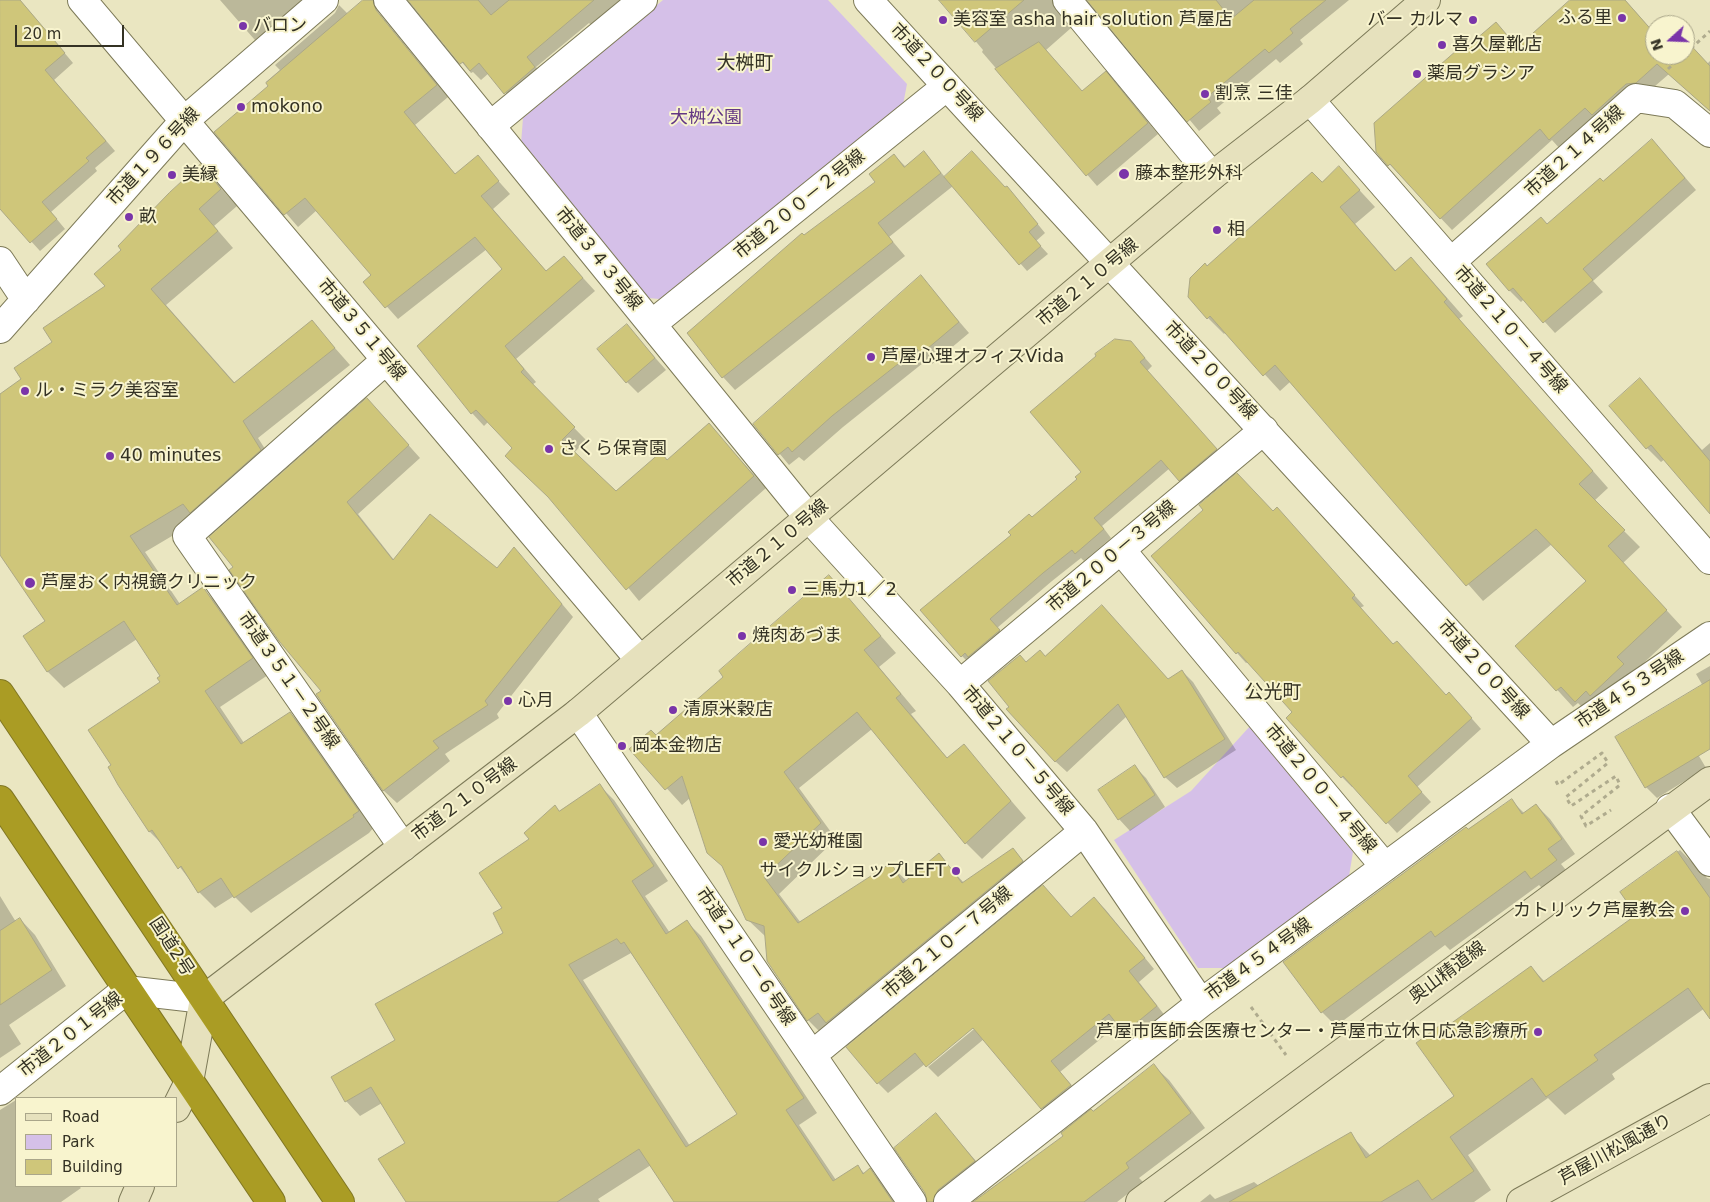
<!DOCTYPE html>
<meta charset="utf-8">
<style>
body{margin:0}
#map{position:relative;width:1710px;height:1202px;overflow:hidden;background:#eae6c1;font-family:"DejaVu Sans",sans-serif}
canvas{display:block}
.legend{position:absolute;left:15px;top:1097px;width:162px;height:90px;box-sizing:border-box;background:#f8f4ce;border:1px solid #aaa68a;margin:0;padding:6px 9px;list-style:none;font-size:15px;color:#343224}
.legend li{display:flex;align-items:center;gap:10px;height:25px}
.legend b{width:25px;border:1px solid #aaa68a}
.north{position:absolute;left:1645px;top:15px;width:50px;height:50px;box-sizing:border-box;background:#f8f4ce;border:1px solid #aaa68a;border-radius:50%;rotate:250deg;font-size:14px;font-weight:700;line-height:20px;text-align:center;color:#343224}
.north::after{content:'';display:block;margin:auto;width:18px;height:22px;background:#7a35a9;clip-path:polygon(50% 0,100% 100%,50% 72%,0 100%)}
.scale{position:absolute;left:15px;top:25px;width:109px;height:22px;box-sizing:border-box;border:2px solid #343224;border-top:0;padding-left:6px;font-size:15px;line-height:18px;white-space:nowrap;color:#343224;-webkit-text-stroke:4px #f8f4ce;paint-order:stroke}
</style>
<div id="map">
<canvas width="1710" height="1202"></canvas>
<ul class="legend">
<li><b style="height:6px;background:#e6e1bd"></b>Road</li>
<li><b style="height:14px;background:#d5c0e8"></b>Park</li>
<li><b style="height:14px;background:#cfc67a"></b>Building</li>
</ul>
<div class="north">N</div>
<div class="scale">20 m</div>
</div>
<script>
const g = document.querySelector('canvas').getContext('2d');
g.lineJoin = 'round';
function fillPath(path, color) {
  g.fillStyle = color;
  g.fill(path, 'evenodd');
}
function strokePath(path, color, width, dash) {
  g.strokeStyle = color;
  g.lineWidth = width;
  g.lineCap = dash ? 'butt' : 'round';
  g.setLineDash(dash || []);
  g.stroke(path);
}
function write(font, color, halo, rows, align = 'center') {
  g.font = font + ' "DejaVu Sans","Noto Sans JP",sans-serif';
  g.lineWidth = 4;
  g.setLineDash([]);
  g.textBaseline = 'middle';
  g.strokeStyle = halo;
  g.fillStyle = color;
  for (const [text, x, y, turn = 0] of rows) {
    g.save();
    g.translate(x, y);
    g.rotate((+turn || 0) * Math.PI / 180);
    g.textAlign = isNaN(turn) ? turn : align;
    if (halo) g.strokeText(text, 0, 0);
    g.fillText(text, 0, 0);
    g.restore();
  }
}
const green = new Path2D(`
 M 663,0 L 828,0 L 907,84 L 902,110 L 671,300 L 648,298 L 521,144 L 523,118 Z
 M 1251,725 L 1353,852 L 1349,876 L 1227,968 L 1198,968 L 1114,840 L 1191,791 Z`);
const shadow = new Path2D(`
 M 0,0 L 20,0 L 73,63 L 54,80 L 115,151 L 95,168 L 97,171 L 51,212 L 65,229 L 40,251 L 0,207 Z
 M 220,0 L 316,0 L 261,47 Z
 M 409,0 L 620,0 L 591,25 L 589,23 L 536,67 L 544,77 L 515,103 L 489,73 L 481,80 L 473,72 L 471,73 Z
 M 941,0 L 1067,0 L 1062,14 L 1071,28 L 1046,50 L 1083,92 L 1116,83 L 1158,134 L 1097,186 L 982,52 L 983,50 Z
 M 1089,0 L 1349,0 L 1300,40 L 1303,44 L 1280,63 L 1276,59 L 1217,108 L 1221,113 L 1199,131 Z
 M 1572,0 L 1625,0 L 1655,34 L 1655,55 L 1685,55 L 1685,39 L 1707,64 L 1710,61 L 1710,111 L 1669,74 L 1647,93 L 1561,150 L 1552,140 L 1452,230 L 1378,152 L 1468,48 L 1506,35 L 1518,48 Z
 M 339,5 L 348,14 L 376,11 L 448,97 L 415,125 L 456,175 L 477,157 L 510,194 L 493,209 L 547,272 L 564,257 L 595,291 L 516,359 L 536,382 L 532,385 L 586,440 L 574,453 L 616,493 L 668,461 L 709,425 L 766,488 L 639,601 L 514,448 L 488,422 L 484,426 L 472,413 L 419,346 L 504,269 L 487,249 L 398,319 L 365,282 L 373,275 L 317,210 L 298,227 L 216,132 L 270,86 L 266,82 L 280,70 L 275,65 L 335,13 Z
 M 1663,152 L 1696,190 L 1593,281 L 1603,292 L 1555,333 L 1524,299 L 1521,302 L 1510,291 L 1488,264 L 1547,225 L 1604,183 Z
 M 924,153 L 945,177 L 1005,189 L 1014,195 L 1045,233 L 1036,241 L 1048,254 L 1027,271 L 953,186 L 889,237 L 905,256 L 735,390 L 723,377 L 804,236 L 877,182 L 894,155 L 906,167 Z
 M 201,166 L 237,206 L 214,226 L 233,248 L 166,305 L 235,383 L 312,322 L 350,365 L 258,438 L 276,466 L 199,520 L 145,552 L 180,604 L 203,589 L 219,605 L 268,675 L 220,707 L 244,743 L 290,713 L 306,729 L 374,827 L 369,833 L 251,913 L 234,896 L 215,908 L 199,892 L 163,845 L 150,832 L 119,784 L 113,765 L 162,682 L 162,676 L 137,639 L 64,688 L 48,672 L 25,636 L 46,622 L 0,553 L 0,395 L 23,380 L 107,286 L 123,250 Z
 M 1339,168 L 1375,207 L 1355,224 L 1396,271 L 1410,259 L 1427,275 L 1463,316 L 1459,319 L 1608,488 L 1594,501 L 1640,547 L 1623,563 L 1682,627 L 1632,674 L 1592,717 L 1578,703 L 1573,707 L 1517,646 L 1588,581 L 1552,544 L 1483,601 L 1290,382 L 1280,391 L 1226,332 L 1224,334 L 1208,318 L 1208,267 L 1322,183 Z
 M 921,277 L 969,333 L 932,364 L 928,359 L 843,427 L 804,461 L 799,457 L 789,465 L 755,424 Z
 M 627,326 L 666,370 L 638,393 L 627,382 Z
 M 1139,351 L 1152,366 L 1147,371 L 1224,458 L 1188,488 L 1170,468 L 1102,526 L 1111,538 L 1084,561 L 1081,558 L 1052,581 L 997,628 L 1007,639 L 970,664 L 962,656 L 1032,518 L 1078,479 Z
 M 1640,380 L 1702,450 L 1710,443 L 1710,512 L 1665,459 L 1661,462 L 1647,448 Z
 M 379,412 L 420,458 L 358,514 L 394,560 L 497,570 L 526,561 L 573,617 L 497,714 L 499,718 L 445,754 L 450,761 L 397,803 L 384,791 L 318,695 L 323,692 L 280,640 Z
 M 1274,512 L 1287,519 L 1364,606 L 1360,608 L 1394,645 L 1447,696 L 1459,704 L 1481,729 L 1417,787 L 1431,802 L 1397,833 L 1353,785 L 1352,787 L 1342,777 L 1294,712 L 1248,662 L 1246,663 L 1237,653 Z
 M 829,577 L 896,653 L 879,667 L 916,711 L 911,714 L 948,759 L 964,746 L 1026,818 L 982,859 L 966,843 L 872,729 L 799,788 L 836,839 L 779,894 L 801,923 L 890,865 L 907,881 L 939,855 L 964,883 L 1013,850 L 1028,866 L 824,1036 L 808,1020 L 768,961 L 766,937 L 747,919 L 690,798 L 682,805 L 631,749 L 656,737 L 725,677 Z
 M 1046,657 L 1168,680 L 1182,671 L 1193,682 L 1236,750 L 1177,788 L 1165,777 L 1127,716 L 1067,772 L 1055,761 L 1026,663 Z
 M 1710,666 L 1710,743 L 1696,751 L 1706,768 L 1657,798 L 1646,787 L 1703,686 L 1696,674 Z
 M 1135,767 L 1146,778 L 1165,807 L 1130,831 L 1119,819 Z
 M 600,786 L 614,800 L 668,881 L 645,896 L 670,933 L 687,922 L 701,936 L 817,1113 L 799,1125 L 836,1180 L 858,1167 L 865,1174 L 870,1170 L 884,1184 L 896,1202 L 676,1202 L 651,1165 L 598,1199 L 600,1202 L 407,1202 L 406,1143 L 382,1103 L 360,1116 L 346,1101 L 396,1041 L 505,933 L 504,908 L 531,839 L 555,807 L 560,812 ZM 631,953 L 739,1114 L 690,1146 L 583,980 Z
 M 1512,801 L 1525,814 L 1536,805 L 1550,819 L 1575,854 L 1561,864 L 1570,875 L 1546,892 L 1539,885 L 1450,950 L 1445,945 L 1336,1026 L 1322,1012 L 1285,962 Z
 M 1680,850 L 1707,878 L 1710,879 L 1710,1013 L 1705,1008 L 1612,1074 L 1615,1079 L 1565,1115 L 1548,1098 L 1468,1155 L 1491,1190 L 1474,1202 L 1200,1202 L 1210,1194 L 1215,1199 L 1254,1182 L 1259,1186 L 1350,1134 L 1371,1156 L 1456,1096 L 1446,1028 L 1531,967 L 1545,982 L 1637,915 L 1621,892 Z
 M 1043,886 L 1071,918 L 1094,899 L 1105,909 L 1154,969 L 1139,982 L 1166,1017 L 1136,1043 L 1119,1024 L 1060,1072 L 1081,1096 L 1052,1119 L 984,1039 L 938,1077 L 928,1067 L 979,1025 L 977,1023 L 888,1093 L 878,1083 Z
 M 0,896 L 16,922 L 20,919 L 35,935 L 66,986 L 9,1025 L 21,1044 L 0,1058 Z
 M 1154,1066 L 1169,1080 L 1205,1128 L 1139,1178 L 1143,1182 L 1117,1202 L 974,1202 L 1065,1137 L 1093,1112 Z
 M 16,1100 L 16,1186 L 79,1186 L 81,1188 L 61,1202 L 0,1202 L 0,1110 Z
 M 936,1115 L 989,1176 L 958,1202 L 929,1202 Z`);
const building = new Path2D(`
 M 0,0 L 20,0 L 65,53 L 45,70 L 106,141 L 86,158 L 89,161 L 42,202 L 57,219 L 30,243 L 0,209 Z
 M 363,0 L 373,0 L 376,10 L 437,85 L 404,112 L 455,174 L 478,155 L 499,181 L 481,196 L 546,271 L 564,256 L 583,278 L 505,346 L 524,369 L 521,372 L 575,427 L 562,440 L 616,491 L 661,452 L 667,460 L 709,423 L 754,476 L 626,590 L 548,497 L 505,456 L 512,448 L 476,410 L 471,414 L 417,346 L 502,269 L 475,237 L 385,308 L 363,282 L 371,275 L 305,198 L 284,215 L 214,132 L 268,86 L 266,83 Z
 M 408,0 L 478,0 L 491,15 L 509,0 L 594,0 L 527,57 L 535,67 L 504,94 L 479,63 L 470,71 L 463,62 L 460,64 Z
 M 939,0 L 1024,0 L 975,42 Z
 M 1087,0 L 1216,0 L 1231,19 L 1254,0 L 1326,0 L 1290,29 L 1293,33 L 1269,53 L 1265,49 L 1207,97 L 1211,102 L 1187,122 Z
 M 1570,0 L 1625,0 L 1655,34 L 1655,55 L 1685,55 L 1685,39 L 1710,66 L 1710,111 L 1657,64 L 1636,83 L 1626,84 L 1592,115 L 1585,108 L 1549,140 L 1540,129 L 1440,219 L 1390,164 L 1388,166 L 1376,152 L 1374,123 L 1465,43 L 1468,46 L 1496,22 L 1517,47 Z
 M 1039,42 L 1082,91 L 1106,71 L 1148,123 L 1086,176 L 995,69 Z
 M 1652,139 L 1685,178 L 1583,269 L 1593,280 L 1543,323 L 1513,288 L 1509,291 L 1486,264 L 1541,217 L 1547,224 L 1600,178 L 1603,181 Z
 M 924,151 L 941,173 L 878,223 L 893,242 L 722,378 L 687,333 L 802,233 L 804,235 L 875,182 L 869,174 L 894,154 L 904,167 Z
 M 972,151 L 1005,187 L 1007,186 L 1038,224 L 1029,232 L 1041,246 L 1019,265 L 944,177 Z
 M 201,164 L 221,189 L 199,209 L 218,231 L 151,289 L 234,383 L 312,320 L 335,348 L 243,421 L 261,450 L 190,513 L 183,504 L 130,536 L 177,605 L 203,587 L 253,658 L 205,691 L 241,744 L 290,712 L 359,811 L 353,815 L 354,817 L 234,898 L 221,878 L 198,893 L 181,866 L 178,869 L 152,830 L 149,832 L 118,785 L 108,767 L 111,765 L 88,730 L 160,682 L 157,678 L 160,676 L 124,621 L 47,672 L 23,636 L 45,621 L 0,555 L 0,394 L 21,379 L 14,368 L 52,342 L 43,328 L 105,286 L 94,274 L 121,250 L 118,246 L 169,193 Z
 M 1339,166 L 1360,190 L 1340,207 L 1395,271 L 1411,257 L 1447,299 L 1444,302 L 1593,471 L 1579,484 L 1625,530 L 1608,546 L 1667,610 L 1617,657 L 1624,664 L 1590,696 L 1586,691 L 1575,702 L 1561,687 L 1556,691 L 1515,646 L 1586,581 L 1536,529 L 1466,586 L 1275,365 L 1263,376 L 1210,316 L 1207,319 L 1188,297 L 1190,278 L 1205,263 L 1207,266 L 1312,172 L 1322,182 Z
 M 921,275 L 959,322 L 921,354 L 917,349 L 832,416 L 792,452 L 788,447 L 778,455 L 753,424 Z
 M 627,324 L 655,358 L 626,383 L 597,349 Z
 M 1115,339 L 1131,341 L 1145,358 L 1140,362 L 1217,449 L 1179,481 L 1161,460 L 1094,518 L 1104,529 L 1075,554 L 1072,550 L 1043,573 L 990,619 L 1000,630 L 968,657 L 965,653 L 961,657 L 920,610 L 1011,535 L 1008,532 L 1029,514 L 1032,517 L 1077,479 L 1075,477 L 1081,472 L 1030,412 L 1096,356 L 1095,354 Z
 M 1640,378 L 1710,461 L 1710,514 L 1651,445 L 1646,449 L 1609,406 Z
 M 367,398 L 409,445 L 347,502 L 393,560 L 430,514 L 497,568 L 514,547 L 562,604 L 485,701 L 488,705 L 433,741 L 439,748 L 383,791 L 316,694 L 321,691 L 279,641 L 229,570 L 233,567 L 209,537 Z
 M 1237,473 L 1273,511 L 1277,507 L 1355,595 L 1352,598 L 1393,644 L 1397,641 L 1446,695 L 1449,692 L 1472,718 L 1408,776 L 1422,792 L 1386,824 L 1343,776 L 1341,778 L 1286,718 L 1292,712 L 1238,652 L 1236,654 L 1151,556 L 1203,510 L 1199,505 Z
 M 829,575 L 881,636 L 864,650 L 901,694 L 896,698 L 947,758 L 964,744 L 1011,801 L 965,844 L 857,712 L 784,772 L 821,823 L 764,877 L 798,923 L 891,863 L 903,883 L 939,853 L 962,883 L 1013,848 L 1023,861 L 826,1023 L 818,1013 L 807,1021 L 767,961 L 764,926 L 746,920 L 722,866 L 707,853 L 682,776 L 665,790 L 629,749 L 651,730 L 656,735 L 723,677 L 719,671 Z
 M 1102,605 L 1168,679 L 1182,670 L 1225,739 L 1164,778 L 1118,704 L 1055,762 L 1006,709 L 1009,707 L 988,681 L 1020,655 L 1026,662 L 1040,650 L 1045,656 Z
 M 1710,680 L 1710,749 L 1645,788 L 1615,737 Z
 M 1135,765 L 1155,795 L 1118,820 L 1098,790 Z
 M 600,784 L 654,866 L 632,881 L 666,934 L 687,920 L 804,1098 L 786,1110 L 833,1181 L 858,1165 L 863,1174 L 870,1168 L 893,1202 L 674,1202 L 639,1149 L 557,1202 L 406,1202 L 378,1159 L 405,1143 L 371,1087 L 345,1102 L 331,1077 L 395,1040 L 375,1004 L 503,933 L 493,913 L 502,908 L 479,873 L 529,839 L 524,833 L 555,805 L 559,811 ZM 617,939 L 621,944 L 624,942 L 737,1114 L 686,1147 L 569,965 Z
 M 1512,799 L 1522,814 L 1536,804 L 1562,839 L 1548,849 L 1557,860 L 1531,879 L 1525,871 L 1435,937 L 1431,931 L 1321,1013 L 1283,962 L 1466,827 L 1468,829 Z
 M 1677,851 L 1710,898 L 1710,1019 L 1688,988 L 1594,1055 L 1598,1060 L 1546,1097 L 1532,1078 L 1450,1137 L 1474,1171 L 1432,1200 L 1418,1180 L 1381,1202 L 1229,1202 L 1351,1132 L 1366,1158 L 1454,1096 L 1416,1043 L 1443,1023 L 1446,1027 L 1531,966 L 1543,982 L 1636,915 L 1620,892 Z
 M 1043,885 L 1071,917 L 1094,897 L 1145,958 L 1129,971 L 1157,1006 L 1124,1033 L 1109,1014 L 1051,1061 L 1071,1085 L 1041,1109 L 973,1028 L 926,1067 L 915,1053 L 877,1084 L 846,1047 Z
 M 20,918 L 52,970 L 0,1005 L 0,931 Z
 M 1154,1064 L 1191,1113 L 1126,1163 L 1129,1168 L 1084,1202 L 973,1202 L 1063,1136 L 1061,1133 L 1091,1109 L 1093,1111 Z
 M 936,1113 L 975,1161 L 938,1190 L 933,1202 L 927,1202 L 925,1193 L 894,1148 Z`);
const path = new Path2D(`
 M 1685,54 L 1710,31
 M 1668,69 L 1683,55
 M 1556,781 L 1558,785 L 1602,753 L 1608,763 L 1566,797 L 1571,806 L 1616,776 L 1620,785 L 1581,816 L 1586,826 L 1611,810
 M 1251,1007 L 1286,1055`);
const street = new Path2D(`
 M 82,0 L 640,660
 M 388,0 L 809,518 L 960,684 L 1084,831 L 1201,1003
 M 868,0 L 1551,744
 M 1067,0 L 1212,176
 M 1310,100 L 1710,560
 M 490,126 L 643,0
 M 0,261 L 26,300
 M 1451,262 L 1636,98 L 1675,104 L 1710,133
 M 652,324 L 947,86
 M 0,329 L 184,121 L 324,0
 M 386,360 L 187,536 L 403,847
 M 1121,550 L 1385,867
 M 960,684 L 1264,430
 M 578,713 L 912,1202
 M 1670,808 L 1710,862
 M 812,1055 L 1084,831
 M 0,1091 L 126,990 L 204,999
 M 948,1202 L 1201,1003 L 1551,744 L 1710,636`);
const secondary = new Path2D(`
 M 176,1108 L 189,1082 L 204,999 L 578,713 L 1212,176 L 1310,100 L 1426,0
 M 133,1202 L 140,1186
 M 1140,1202 L 1710,781
 M 1521,1202 L 1710,1098`);
const highway = new Path2D(`
 M 0,694 L 340,1202
 M 0,800 L 271,1202`);
const markers = [
 [1622,18,5,"#7a35a9"],
 [943,20,5,"#7a35a9"],
 [1473,20,5,"#7a35a9"],
 [243,26,5,"#7a35a9"],
 [1442,45,5,"#7a35a9"],
 [1417,74,5,"#7a35a9"],
 [1205,94,5,"#7a35a9"],
 [241,107,5,"#7a35a9"],
 [1124,174,6,"#7a35a9"],
 [172,175,5,"#7a35a9"],
 [129,217,5,"#7a35a9"],
 [1217,230,5,"#7a35a9"],
 [871,357,5,"#7a35a9"],
 [25,391,5,"#7a35a9"],
 [549,449,5,"#7a35a9"],
 [110,456,5,"#7a35a9"],
 [30,583,6,"#7a35a9"],
 [792,590,5,"#7a35a9"],
 [742,636,5,"#7a35a9"],
 [508,701,5,"#7a35a9"],
 [673,710,5,"#7a35a9"],
 [622,746,5,"#7a35a9"],
 [763,842,5,"#7a35a9"],
 [956,871,5,"#7a35a9"],
 [1685,911,5,"#7a35a9"],
 [1538,1032,5,"#7a35a9"]
];
const poiNames = [
 ["ふる里",1612,18,"right"],
 ["美容室 asha hair solution 芦屋店",953,20],
 ["バー カルマ",1463,20,"right"],
 ["バロン",253,26],
 ["喜久屋靴店",1452,45],
 ["薬局グラシア",1427,74],
 ["割烹 三佳",1215,94],
 ["mokono",251,107],
 ["藤本整形外科",1135,174],
 ["美縁",182,175],
 ["畝",139,217],
 ["相",1227,230],
 ["芦屋心理オフィスVida",881,357],
 ["ル・ミラク美容室",35,391],
 ["さくら保育園",559,449],
 ["40 minutes",120,456],
 ["芦屋おく内視鏡クリニック",41,583],
 ["三馬力1／2",802,590],
 ["焼肉あづま",752,636],
 ["心月",518,701],
 ["清原米穀店",683,710],
 ["岡本金物店",632,746],
 ["愛光幼稚園",773,842],
 ["サイクルショップLEFT",946,871,"right"],
 ["カトリック芦屋教会",1675,911,"right"],
 ["芦屋市医師会医療センター・芦屋市立休日応急診療所",1528,1032,"right"]
];
const streetNames = [
 ["市道２００号線",936,73,47],
 ["市道２１４号線",1575,152,-42],
 ["市道１９６号線",154,157,-47],
 ["市道２００－２号線",800,205,-39],
 ["市道３４３号線",598,259,51],
 ["市道２１０号線",1088,283,-40],
 ["市道３５１号線",361,330,50],
 ["市道２１０－４号線",1510,330,49],
 ["市道２００号線",1210,371,47],
 ["市道２１０号線",778,544,-40],
 ["市道２００－３号線",1112,557,-40],
 ["市道２００号線",1483,670,48],
 ["市道３５１－２号線",288,681,55],
 ["市道４５３号線",1630,690,-34],
 ["市道２１０－５号線",1017,751,50],
 ["市道２００－４号線",1320,789,50],
 ["市道２１０号線",465,800,-37],
 ["市道２１０－７号線",948,943,-40],
 ["国道2号",171,947,57],
 ["市道２１０－６号線",745,957,56],
 ["市道４５４号線",1259,960,-36],
 ["奥山精道線",1448,973,-37],
 ["市道２０１号線",71,1035,-38],
 ["芦屋川松風通り",1616,1150,-29]
];
const parkNames = [
 ["大桝公園",706,118]
];
const neighbourhoodNames = [
 ["大桝町",745,64],
 ["公光町",1273,693]
];
fillPath(green, '#d5c0e8');
fillPath(shadow, '#0003');
fillPath(building, '#cfc67a');
strokePath(building, '#aca885', 1);
strokePath(street, '#7d7a58', 30);
strokePath(secondary, '#7d7a58', 30);
strokePath(highway, '#817724', 30);
strokePath(path, '#afab8e', 3, [4, 4]);
strokePath(street, '#fff', 28);
strokePath(secondary, '#e6e1bd', 28);
strokePath(highway, '#aa9c24', 28);
for (const [x, y, r, color] of markers) {
  const dot = new Path2D();
  dot.arc(x, y, r, 0, 2 * Math.PI);
  g.fillStyle = color;
  g.fill(dot);
  strokePath(dot, '#f8f4ce', 2);
}
write('18px', '#343224', '#f8f4ce', poiNames, 'left');
write('18px', '#343224', '#f8f4ce', streetNames);
write('18px', '#633784', '#f8f4ce', parkNames);
write('19px', '#343224', '#f8f4ce', neighbourhoodNames);
</script>
